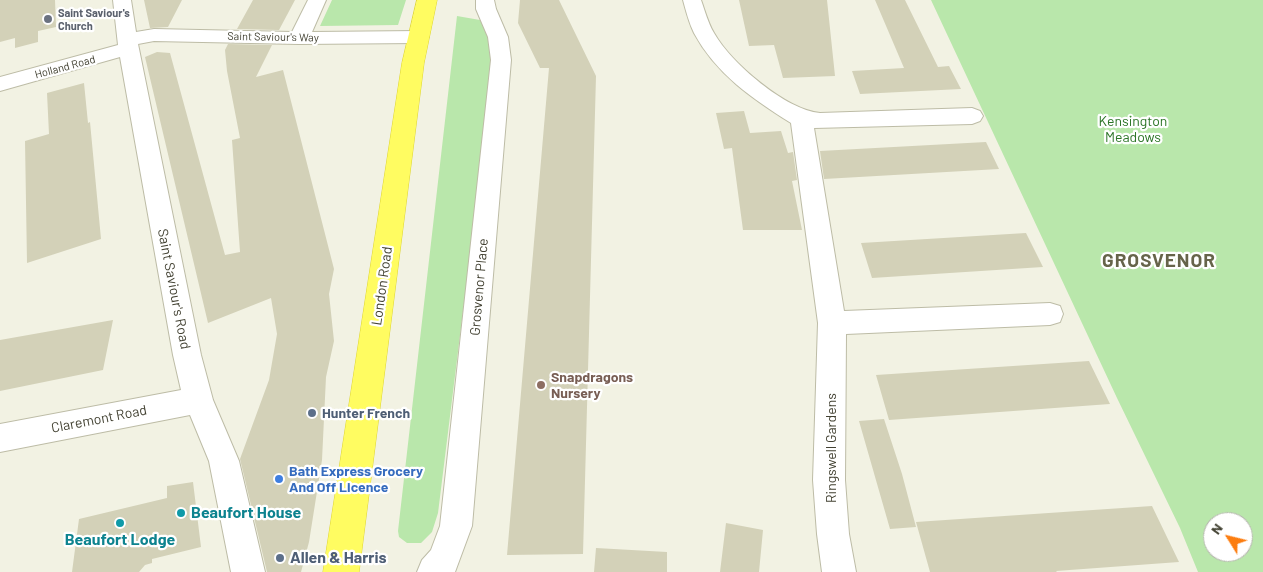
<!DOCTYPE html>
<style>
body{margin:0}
#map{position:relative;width:1263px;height:572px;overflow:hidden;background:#f2f2e3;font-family:Barlow,sans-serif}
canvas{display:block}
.north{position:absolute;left:1203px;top:512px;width:50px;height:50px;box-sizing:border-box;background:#fff;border:1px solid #b4b3ad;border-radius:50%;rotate:306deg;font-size:14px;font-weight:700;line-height:20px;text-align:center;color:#434233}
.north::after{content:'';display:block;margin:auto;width:18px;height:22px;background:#fc7d10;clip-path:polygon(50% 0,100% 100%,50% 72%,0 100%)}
</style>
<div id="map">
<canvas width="1263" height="572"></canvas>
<div class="north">N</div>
</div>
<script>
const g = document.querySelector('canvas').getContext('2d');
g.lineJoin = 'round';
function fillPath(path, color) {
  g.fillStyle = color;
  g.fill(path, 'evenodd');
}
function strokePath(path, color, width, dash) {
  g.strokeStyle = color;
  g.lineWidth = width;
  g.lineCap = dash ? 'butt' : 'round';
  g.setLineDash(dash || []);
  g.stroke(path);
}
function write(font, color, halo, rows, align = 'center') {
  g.font = font + ' Barlow,sans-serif';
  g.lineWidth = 4.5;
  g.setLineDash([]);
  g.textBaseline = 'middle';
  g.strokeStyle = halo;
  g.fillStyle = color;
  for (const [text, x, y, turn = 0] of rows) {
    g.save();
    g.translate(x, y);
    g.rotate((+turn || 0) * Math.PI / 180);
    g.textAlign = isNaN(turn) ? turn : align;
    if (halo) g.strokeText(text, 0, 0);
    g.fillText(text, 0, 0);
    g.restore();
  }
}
const green = new Path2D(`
 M 332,0 L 406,0 L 398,25 L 320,26 Z
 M 931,0 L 1263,0 L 1263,572 L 1198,572 L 1180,528 L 1117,398 ZM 1213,522 L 1243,522 L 1243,552 L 1213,552 Z
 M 457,16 L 480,20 L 491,37 L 490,93 L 438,513 L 432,532 L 421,543 L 407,543 L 399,537 L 398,531 Z`);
const building = new Path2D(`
 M 0,0 L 55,0 L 56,27 L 38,31 L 38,42 L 15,48 L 15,38 L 0,42 Z
 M 144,0 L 182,0 L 168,27 L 150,28 Z
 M 253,0 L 295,0 L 279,30 L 237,29 Z
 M 520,0 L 559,0 L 596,76 L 583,554 L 507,555 L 549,68 L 540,68 L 518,23 Z
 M 739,0 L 827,0 L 835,76 L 783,78 L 774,45 L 749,46 Z
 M 875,0 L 905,0 L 938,67 L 949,66 L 961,89 L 860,94 L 852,71 L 904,68 Z
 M 228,44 L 272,45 L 256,77 L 283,70 L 334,269 L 329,294 L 334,341 L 326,377 L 322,460 L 309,542 L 301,572 L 267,572 L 240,459 L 269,380 L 277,334 L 271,298 L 208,323 L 145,57 L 157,52 L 170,53 L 225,255 L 240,252 L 232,140 L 240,138 L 227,71 L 225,50 Z
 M 84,83 L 88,123 L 90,122 L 101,239 L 27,263 L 25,141 L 49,134 L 47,93 Z
 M 744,111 L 750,133 L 781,131 L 788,153 L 793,152 L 797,180 L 792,181 L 802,230 L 743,230 L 732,148 L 724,149 L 716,113 Z
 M 986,142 L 999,169 L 824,179 L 820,151 Z
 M 1026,233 L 1043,267 L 872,278 L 861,243 Z
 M 113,320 L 103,370 L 0,391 L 0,340 Z
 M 1089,361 L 1110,404 L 889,420 L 876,375 Z
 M 884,419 L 902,474 L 916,527 L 890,529 L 859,421 Z
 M 193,482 L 201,547 L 152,559 L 152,563 L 145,565 L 139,572 L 72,572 L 79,519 L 167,498 L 167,486 Z
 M 1152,506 L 1179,562 L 1056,571 L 1057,572 L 930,572 L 916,522 Z
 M 726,523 L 763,530 L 759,572 L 720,572 Z
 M 596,548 L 667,552 L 667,572 L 594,572 Z`);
const street = new Path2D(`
 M 113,0 L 131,0 L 136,32 L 154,29 L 292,32 L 308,0 L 326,0 L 312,32 L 419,31 L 426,33 L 429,37 L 426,41 L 419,43 L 299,44 L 154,41 L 138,44 L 201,355 L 213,400 L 239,461 L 265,572 L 231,572 L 209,461 L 190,415 L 0,452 L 0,424 L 181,390 L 173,355 L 120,57 L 0,91 L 0,77 L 118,45 Z
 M 476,0 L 494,0 L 496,9 L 508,37 L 511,60 L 472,526 L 455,572 L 417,572 L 422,560 L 431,550 L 440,526 L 491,60 L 488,37 L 476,9 Z
 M 683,0 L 701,0 C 705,11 708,23 714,33 C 731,63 786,110 820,113 L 972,108 L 980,111 L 983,116 L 980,121 L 972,124 L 814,128 L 844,311 L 1050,303 L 1060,306 L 1063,314 L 1060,322 L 1050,325 L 846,334 L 845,480 L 849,534 L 856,572 L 822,572 L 817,534 L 813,480 L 818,323 L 791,123 C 753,99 716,74 694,33 C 689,23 686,11 683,0 Z`);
const highway = new Path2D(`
 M 417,0 L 437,0 L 424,63 L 359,572 L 323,572 L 402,63 Z`);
const markers = [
 [48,19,5,"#6b7280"],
 [541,385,5,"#8d6e63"],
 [312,413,5,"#5c6f8a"],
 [279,479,5,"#3f7fe0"],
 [181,513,5,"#0f9aa8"],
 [120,523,5,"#0f9aa8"],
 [280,558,5,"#5c6f8a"]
];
const farWorshipnames = [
 ["Saint Saviour's",58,13],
 ["Church",58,26]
];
const farStreetnames = [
 ["Saint Saviour's Way",273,37,1],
 ["Holland Road",65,67,-15]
];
const parkNames = [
 ["Kensington",1133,121],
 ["Meadows",1133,137]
];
const streetNames = [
 ["London Road",382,286,-82],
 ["Grosvenor Place",479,287,-85],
 ["Saint Saviour's Road",174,289,79],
 ["Claremont Road",99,419,-11],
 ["Ringswell Gardens",831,448,-90]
];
const educationNames = [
 ["Snapdragons",551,377],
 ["Nursery",551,393]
];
const serviceNames = [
 ["Hunter French",322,413]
];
const shopNames = [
 ["Bath Express Grocery",289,471],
 ["And Off Licence",289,487]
];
const nearCulturenames = [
 ["Beaufort House",191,513],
 ["Beaufort Lodge",120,540,"center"]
];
const nearServicenames = [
 ["Allen & Harris",290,558]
];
const districtNames = [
 ["GROSVENOR",1159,261]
];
fillPath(green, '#b9e7ab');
fillPath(building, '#d3d1b8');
strokePath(street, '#bdbca6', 2);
strokePath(highway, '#ded530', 1);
fillPath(street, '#fff');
fillPath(highway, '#fffc61');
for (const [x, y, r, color] of markers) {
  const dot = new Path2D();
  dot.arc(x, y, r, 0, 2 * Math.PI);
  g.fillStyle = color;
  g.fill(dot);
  strokePath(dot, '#fff', 2);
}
write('bold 11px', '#5b616d', '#fff', farWorshipnames, 'left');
write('11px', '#434233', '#fff', farStreetnames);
write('14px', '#2c7527', '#fff', parkNames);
write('14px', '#434233', '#fff', streetNames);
write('bold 14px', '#785e54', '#fff', educationNames, 'left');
write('bold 14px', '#4e5e75', '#fff', serviceNames, 'left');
write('bold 14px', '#366cbe', '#fff', shopNames, 'left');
write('bold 16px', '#0d838f', '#fff', nearCulturenames, 'left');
write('bold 16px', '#4e5e75', '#fff', nearServicenames, 'left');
g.letterSpacing = '1px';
write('bold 19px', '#66644a', '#fff', districtNames);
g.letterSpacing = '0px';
</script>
